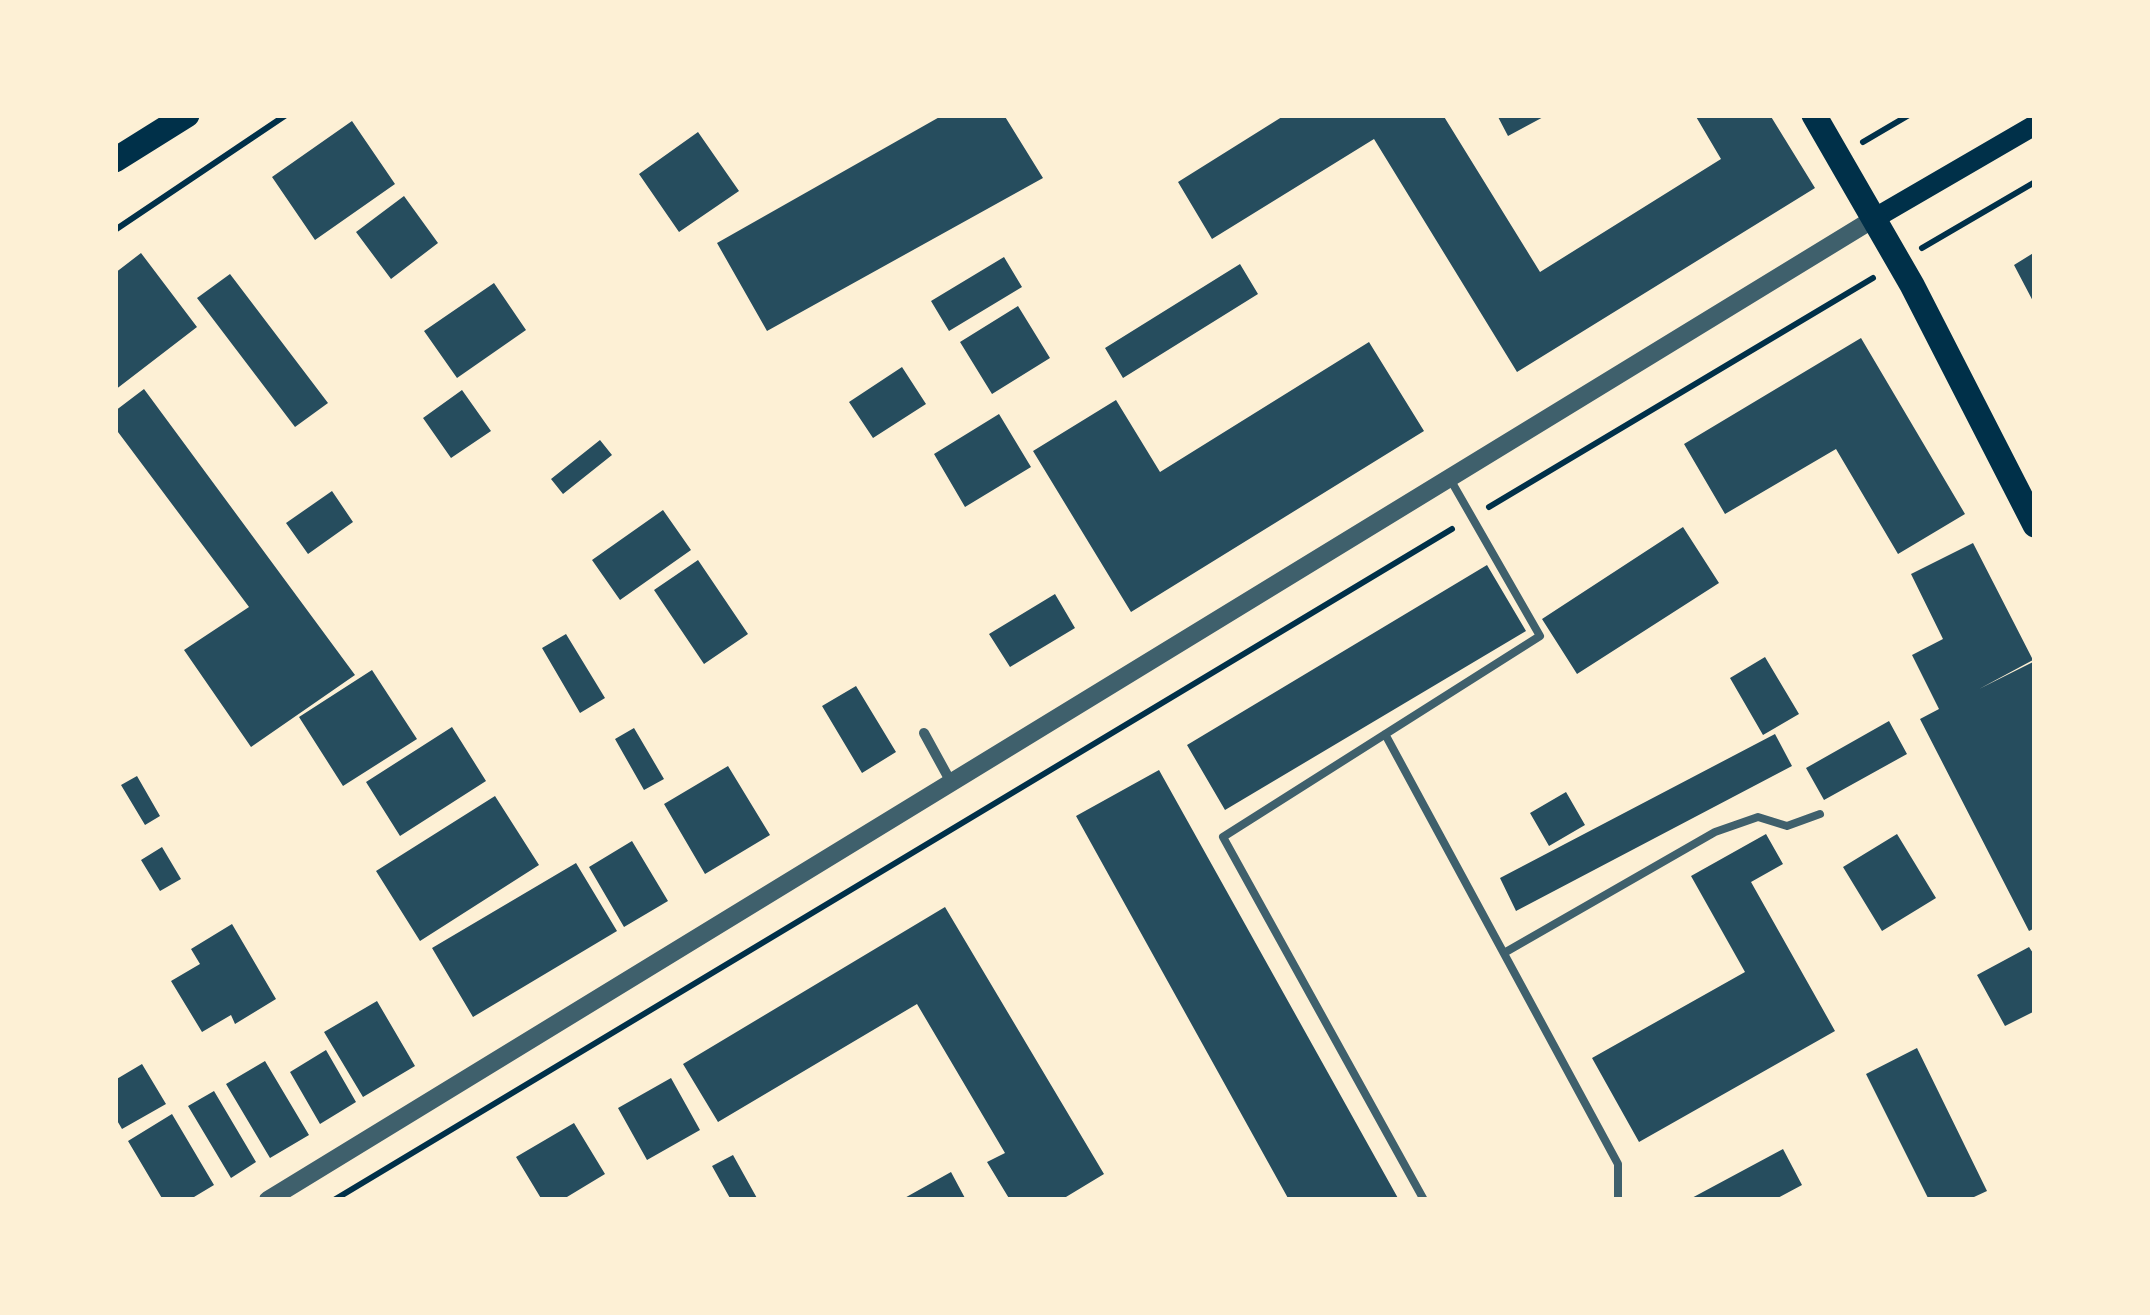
<!DOCTYPE html>
<style>
body{margin:0}
#map{position:relative;width:2150px;height:1315px;overflow:hidden;background:#fdf0d5;font-family:Rubik,sans-serif}
canvas{display:block}
.frame{position:absolute;inset:0;border:118px solid #fdf0d5;pointer-events:none}
</style>
<div id="map">
<canvas width="2150" height="1315"></canvas>
<div class="frame"></div>
</div>
<script>
const g = document.querySelector('canvas').getContext('2d');
g.lineJoin = 'round';
function fillPath(path, color) {
  g.fillStyle = color;
  g.fill(path, 'evenodd');
}
function strokePath(path, color, width, dash) {
  g.strokeStyle = color;
  g.lineWidth = width;
  g.lineCap = dash ? 'butt' : 'round';
  g.setLineDash(dash || []);
  g.stroke(path);
}
const building = new Path2D(`
 M 943,115 L 1004,115 L 1043,178 L 767,331 L 717,243 Z
 M 1285,115 L 1443,115 L 1540,272 L 1721,159 L 1695,115 L 1770,115 L 1815,188 L 1517,372 L 1374,139 L 1212,239 L 1178,182 Z
 M 1497,115 L 1547,115 L 1508,136 Z
 M 352,121 L 395,184 L 315,240 L 272,177 Z
 M 698,132 L 739,191 L 679,232 L 639,174 Z
 M 404,196 L 438,243 L 391,279 L 356,232 Z
 M 2035,252 L 2035,305 L 2014,265 Z
 M 141,253 L 197,327 L 115,390 L 115,273 Z
 M 1004,257 L 1022,287 L 949,331 L 931,301 Z
 M 1240,264 L 1258,294 L 1123,378 L 1105,348 Z
 M 230,274 L 328,403 L 295,427 L 197,298 Z
 M 494,283 L 526,330 L 457,378 L 424,331 Z
 M 1018,306 L 1050,358 L 992,394 L 960,342 Z
 M 1861,338 L 1965,514 L 1898,554 L 1836,449 L 1725,514 L 1684,444 Z
 M 1369,342 L 1424,431 L 1131,612 L 1033,451 L 1116,400 L 1160,472 Z
 M 902,367 L 926,404 L 873,438 L 849,402 Z
 M 144,389 L 355,675 L 251,747 L 184,650 L 249,607 L 115,428 L 115,411 Z
 M 462,390 L 491,431 L 451,458 L 423,418 Z
 M 999,414 L 1031,467 L 965,507 L 934,454 Z
 M 600,440 L 612,455 L 563,494 L 551,479 Z
 M 332,491 L 353,522 L 308,554 L 286,523 Z
 M 663,510 L 691,550 L 620,600 L 592,560 Z
 M 1683,527 L 1719,583 L 1577,674 L 1542,619 Z
 M 1973,543 L 2033,660 L 1979,689 L 2035,661 L 2035,928 L 2029,931 L 1920,719 L 1939,709 L 1912,655 L 1943,639 L 1911,574 Z
 M 698,560 L 748,634 L 704,664 L 654,590 Z
 M 1487,565 L 1526,631 L 1225,810 L 1187,745 Z
 M 1055,594 L 1075,628 L 1010,667 L 989,634 Z
 M 566,634 L 605,698 L 580,713 L 542,648 Z
 M 1765,657 L 1799,714 L 1763,735 L 1730,678 Z
 M 372,670 L 417,739 L 343,786 L 299,717 Z
 M 856,686 L 896,752 L 862,773 L 822,706 Z
 M 1889,721 L 1907,754 L 1824,800 L 1806,768 Z
 M 452,727 L 486,781 L 400,836 L 366,782 Z
 M 634,728 L 664,779 L 644,790 L 615,739 Z
 M 1775,734 L 1792,766 L 1516,911 L 1500,878 Z
 M 728,766 L 770,835 L 705,874 L 664,804 Z
 M 1159,770 L 1399,1200 L 1289,1200 L 1076,816 Z
 M 137,776 L 160,816 L 145,825 L 121,785 Z
 M 1566,792 L 1585,825 L 1549,846 L 1530,813 Z
 M 495,796 L 539,865 L 420,941 L 376,871 Z
 M 1766,834 L 1783,864 L 1751,882 L 1835,1031 L 1639,1142 L 1592,1058 L 1745,972 L 1691,876 Z
 M 1897,834 L 1936,898 L 1882,931 L 1843,867 Z
 M 632,841 L 668,901 L 624,927 L 589,867 Z
 M 162,847 L 181,879 L 160,891 L 141,860 Z
 M 576,863 L 617,931 L 473,1017 L 432,948 Z
 M 945,907 L 1104,1174 L 1061,1200 L 1010,1200 L 987,1162 L 1005,1153 L 917,1004 L 718,1122 L 683,1064 Z
 M 232,924 L 276,999 L 235,1024 L 231,1015 L 202,1032 L 171,981 L 200,964 L 191,949 Z
 M 2029,947 L 2035,956 L 2035,1011 L 2005,1026 L 1977,975 Z
 M 377,1001 L 415,1066 L 363,1097 L 324,1032 Z
 M 1917,1048 L 1987,1191 L 1974,1197 L 1976,1200 L 1929,1200 L 1866,1074 Z
 M 326,1050 L 356,1102 L 320,1124 L 290,1072 Z
 M 265,1061 L 309,1135 L 270,1158 L 226,1084 Z
 M 142,1064 L 166,1104 L 122,1129 L 115,1117 L 115,1080 Z
 M 671,1078 L 700,1130 L 647,1160 L 618,1108 Z
 M 214,1091 L 256,1162 L 231,1178 L 188,1106 Z
 M 172,1114 L 214,1185 L 189,1200 L 163,1200 L 128,1141 Z
 M 574,1123 L 605,1174 L 562,1200 L 542,1200 L 516,1157 Z
 M 1783,1149 L 1802,1185 L 1774,1200 L 1688,1200 Z
 M 733,1155 L 758,1200 L 731,1200 L 712,1166 Z
 M 951,1172 L 966,1200 L 901,1200 Z`);
const path = new Path2D(`
 M 1863,142 L 1909,115
 M 115,230 L 286,115
 M 1922,248 L 2035,182
 M 1489,507 L 1873,278
 M 334,1200 L 1452,529`);
const service = new Path2D(`
 M 1385,734 L 1618,1164 L 1618,1200
 M 1504,953 L 1715,832 L 1758,817 L 1787,826 L 1820,814
 M 1424,1200 L 1223,837 L 1540,636 L 1450,479`);
const minor = new Path2D(`
 M 924,733 L 952,784`);
const tertiary = new Path2D(`
 M 268,1200 C 805,874 1339,544 1875,218`);
const secondary = new Path2D(`
 M 1875,218 L 2035,125`);
const primary = new Path2D(`
 M 1814,115 L 1912,285 L 2035,525
 M 115,160 L 187,115`);
fillPath(building, '#264d5e');
strokePath(path, '#003049', 6);
strokePath(service, '#3f606c', 8);
strokePath(minor, '#3f606c', 10);
strokePath(tertiary, '#3f606c', 18);
strokePath(secondary, '#003049', 20);
strokePath(primary, '#003049', 25);
</script>
